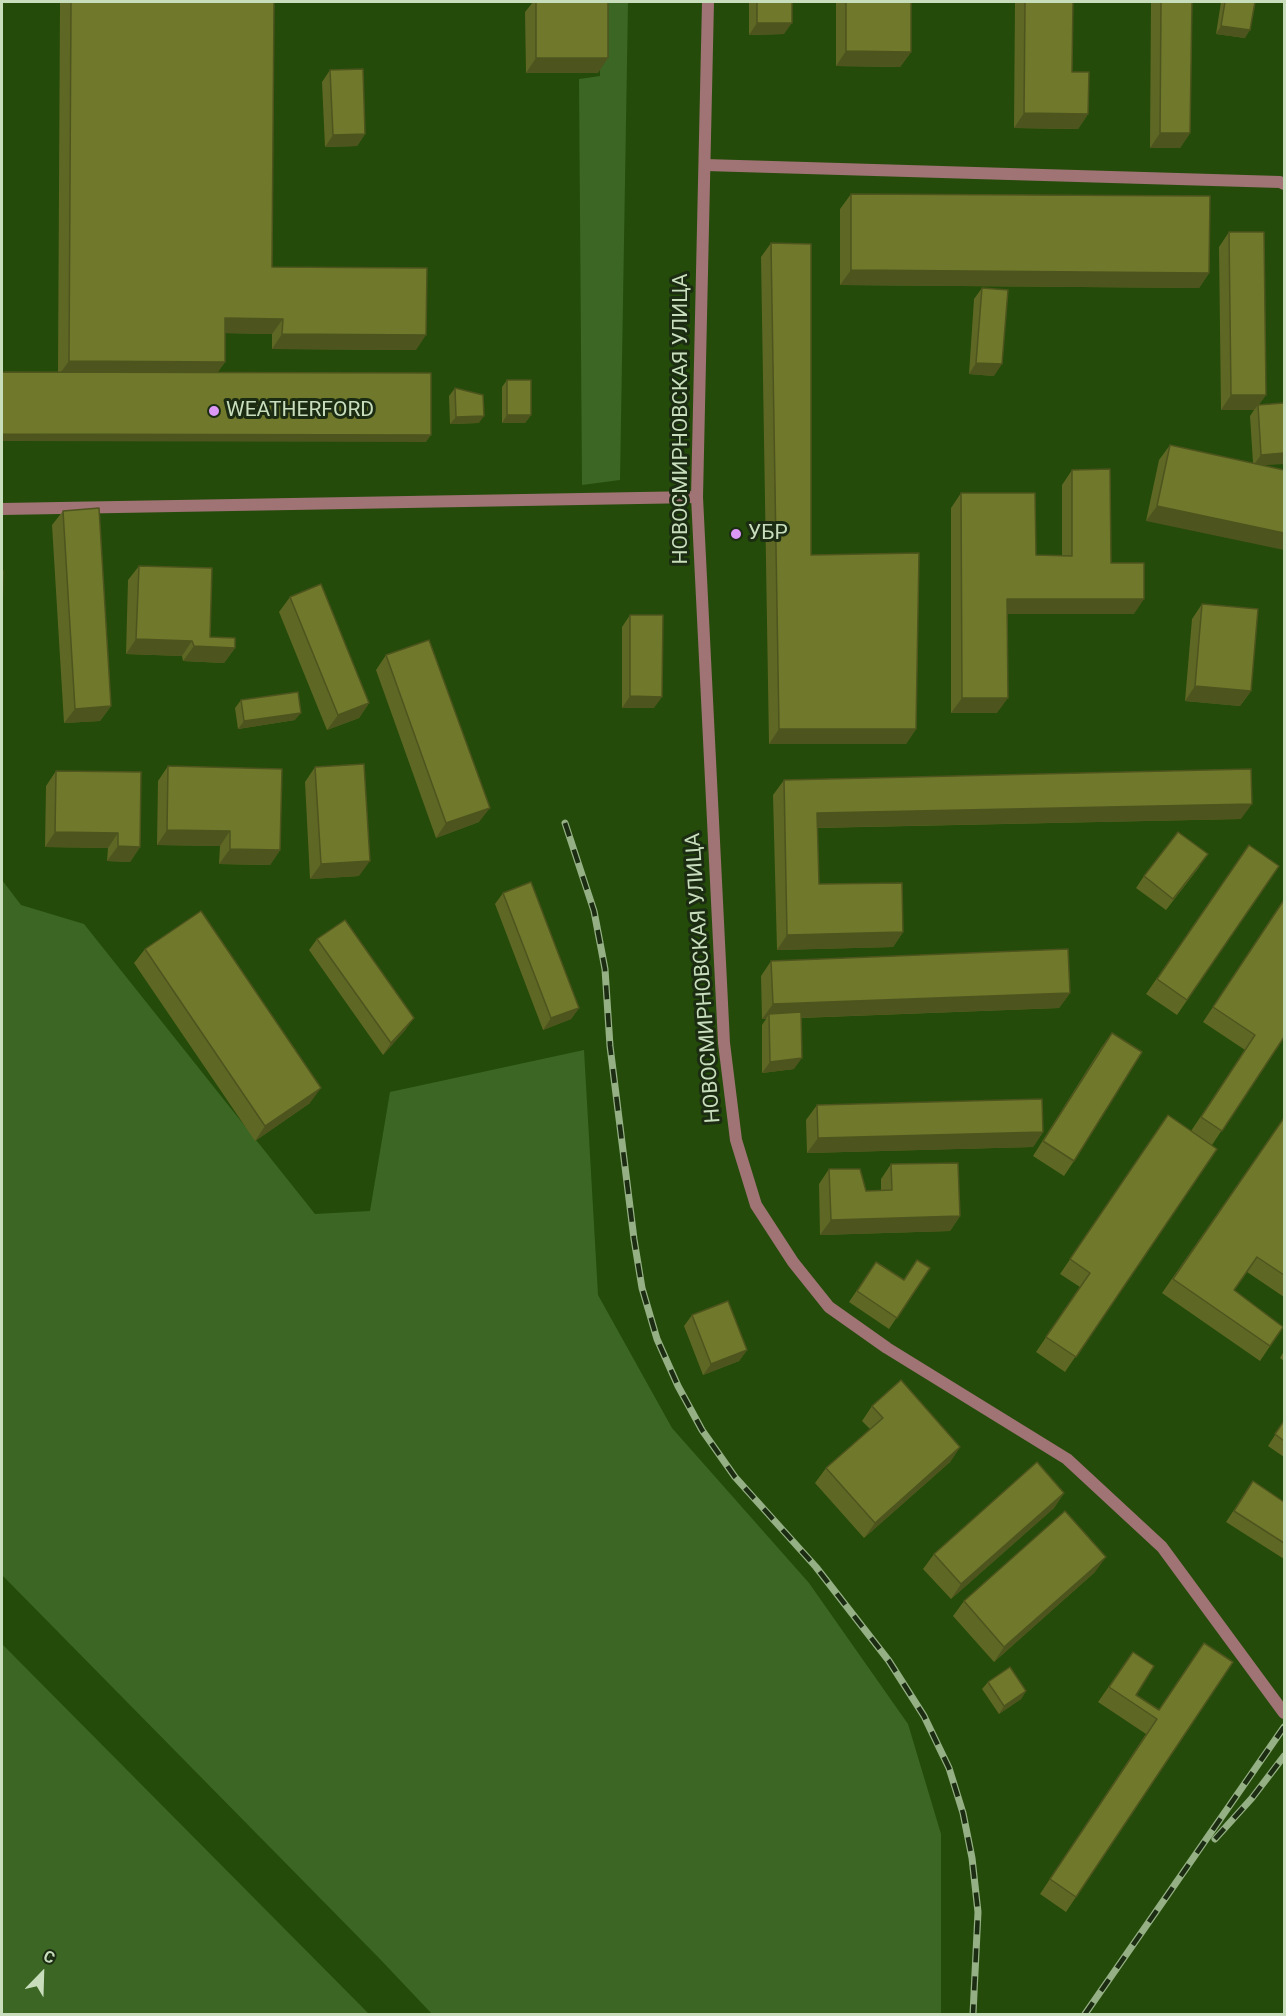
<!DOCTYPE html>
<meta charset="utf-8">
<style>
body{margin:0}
#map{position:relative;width:1286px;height:2016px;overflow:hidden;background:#244b09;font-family:Roboto,sans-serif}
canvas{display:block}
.frame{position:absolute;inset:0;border:3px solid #c7ddbc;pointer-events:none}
.north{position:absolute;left:12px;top:1944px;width:60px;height:60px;-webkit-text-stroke:4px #1b2c12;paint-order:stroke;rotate:23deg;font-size:16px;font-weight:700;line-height:24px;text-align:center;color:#c7ddbc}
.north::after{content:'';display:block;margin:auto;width:21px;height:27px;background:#c7ddbc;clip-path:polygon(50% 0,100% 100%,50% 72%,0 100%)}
</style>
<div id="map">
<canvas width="1286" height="2016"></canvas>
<div class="frame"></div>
<div class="north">С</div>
</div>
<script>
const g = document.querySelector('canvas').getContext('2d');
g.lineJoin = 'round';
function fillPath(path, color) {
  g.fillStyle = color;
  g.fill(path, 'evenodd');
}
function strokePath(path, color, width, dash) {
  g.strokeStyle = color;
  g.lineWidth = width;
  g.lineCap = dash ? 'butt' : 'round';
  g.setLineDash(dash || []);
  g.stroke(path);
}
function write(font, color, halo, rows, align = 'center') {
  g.font = font + ' Roboto,sans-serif';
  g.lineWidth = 6;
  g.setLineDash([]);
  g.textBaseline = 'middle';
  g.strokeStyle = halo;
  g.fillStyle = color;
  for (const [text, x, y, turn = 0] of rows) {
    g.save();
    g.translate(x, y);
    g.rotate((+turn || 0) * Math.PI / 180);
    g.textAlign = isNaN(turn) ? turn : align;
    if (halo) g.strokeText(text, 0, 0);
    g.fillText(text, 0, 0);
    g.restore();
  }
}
const green = new Path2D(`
 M 583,2 L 628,2 L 620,480 L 582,485 L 579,79 L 600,76 L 600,4 Z
 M 2,880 L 21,905 L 84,924 L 315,1214 L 370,1211 L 390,1092 L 584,1050 L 598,1295 L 672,1428 L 809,1583 L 908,1724 L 941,1834 L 941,2014 L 432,2014 L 379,1958 L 2,1575 Z
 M 2,1644 L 369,2014 L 2,2014 Z`);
const minor = new Path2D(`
 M 705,165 L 1280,182 L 1284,184
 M 2,509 L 697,497`);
const tertiary = new Path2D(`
 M 708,2 L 697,497 L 724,1043 L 736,1140 L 756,1205 L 793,1262 L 829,1307 L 887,1348 L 1067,1459 L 1162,1547 L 1284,1713`);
const rail = new Path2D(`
 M 565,823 L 594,911 L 605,969 L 610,1046 L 634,1239 L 642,1288 L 657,1339 L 678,1386 L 702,1430 L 735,1477 L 816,1567 L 889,1661 L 924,1716 L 949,1768 L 963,1813 L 972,1858 L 978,1912 L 973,2014
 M 1215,1839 L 1252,1798 L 1284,1756
 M 1085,2014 L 1284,1727`);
const wall = new Path2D(`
 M 60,2 L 274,2 L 272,267 L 416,350 L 272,349 L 272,334 L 225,333 L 225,362 L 217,373 L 426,442 L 58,372 Z
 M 533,2 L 608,2 L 598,73 L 526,73 L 525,12 Z
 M 749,2 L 792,2 L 784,34 L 749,35 Z
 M 836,2 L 911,2 L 911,52 L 900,67 L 836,66 Z
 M 1015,2 L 1073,2 L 1072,72 L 1088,114 L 1078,129 L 1014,128 Z
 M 1151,2 L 1192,2 L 1190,133 L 1180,148 L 1150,148 Z
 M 1221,2 L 1255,2 L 1245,38 L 1216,34 Z
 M 330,70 L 365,134 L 357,146 L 325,147 L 322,82 Z
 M 851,194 L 1209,273 L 1199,288 L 840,285 L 840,209 Z
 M 1229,232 L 1266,395 L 1259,404 L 1265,466 L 1146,521 L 1159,460 L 1170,445 L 1253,463 L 1250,416 L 1254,410 L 1221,410 L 1219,247 Z
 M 771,243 L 811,555 L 916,729 L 906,744 L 769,744 L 761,257 Z
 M 982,288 L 994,376 L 969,374 L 974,299 Z
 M 507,380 L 531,415 L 525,423 L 502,423 L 502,387 Z
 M 455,388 L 479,423 L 450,424 L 449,396 Z
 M 1072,470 L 1111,563 L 1134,614 L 1007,614 L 997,713 L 951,713 L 951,508 L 961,493 L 1036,555 L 1062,555 L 1062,485 Z
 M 63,511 L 111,706 L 100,721 L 64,723 L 52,525 Z
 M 139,566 L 210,637 L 235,648 L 224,663 L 183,661 L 182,656 L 126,654 L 128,580 Z
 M 290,597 L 369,703 L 359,718 L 327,730 L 279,612 Z
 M 1202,604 L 1251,691 L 1240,706 L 1185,701 L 1192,619 Z
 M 630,615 L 654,708 L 622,708 L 622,627 Z
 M 386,655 L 479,822 L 436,838 L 376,670 Z
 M 241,700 L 295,720 L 238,729 L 235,708 Z
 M 168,766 L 280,850 L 270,865 L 219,864 L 220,846 L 157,845 L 158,781 Z
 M 315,767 L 359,876 L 310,879 L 305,782 Z
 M 56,771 L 140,847 L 130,862 L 107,861 L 108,848 L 45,847 L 46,786 Z
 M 784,780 L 1241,819 L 817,828 L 819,884 L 903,932 L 893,947 L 777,950 L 773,795 Z
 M 1249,845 L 1279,866 L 1177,1015 L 1146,994 Z
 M 1200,866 L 1166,910 L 1136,888 L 1144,876 Z
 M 503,893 L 579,1008 L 571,1019 L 543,1030 L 495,904 Z
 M 1284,899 L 1284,1037 L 1212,1145 L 1217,1149 L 1065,1372 L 1036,1352 L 1080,1287 L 1060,1274 L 1168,1115 L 1191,1131 L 1245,1050 L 1203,1022 Z
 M 317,939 L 406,1029 L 383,1055 L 309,950 Z
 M 145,949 L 310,1103 L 255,1141 L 134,963 Z
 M 771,961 L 1070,993 L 1059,1008 L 801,1018 L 794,1069 L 762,1073 L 762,1025 L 766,1019 L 762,1019 L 761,976 Z
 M 1112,1033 L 1074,1161 L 1064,1176 L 1033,1156 L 1101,1048 Z
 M 817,1105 L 1043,1132 L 1033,1147 L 807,1153 L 806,1120 Z
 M 1284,1118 L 1284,1297 L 1247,1272 L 1234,1290 L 1283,1327 L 1260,1361 L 1162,1293 Z
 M 891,1164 L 960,1216 L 950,1231 L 820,1235 L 819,1184 L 829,1169 L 866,1191 L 881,1190 L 881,1179 Z
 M 876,1262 L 904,1280 L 930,1268 L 889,1329 L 849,1302 Z
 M 692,1315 L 747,1350 L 739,1361 L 703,1375 L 684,1326 Z
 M 1284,1351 L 1284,1361 L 1280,1358 Z
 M 872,1406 L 960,1447 L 950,1462 L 864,1538 L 815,1483 L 826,1468 L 870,1429 L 862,1421 Z
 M 1284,1421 L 1284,1457 L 1268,1446 Z
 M 1253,1481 L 1284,1502 L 1284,1559 L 1226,1522 Z
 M 1064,1493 L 1054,1508 L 951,1599 L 923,1569 L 934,1554 Z
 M 1095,1572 L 994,1662 L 953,1616 L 964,1601 Z
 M 1204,1643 L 1076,1897 L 1066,1912 L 1040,1894 L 1146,1734 L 1098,1702 L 1133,1652 L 1136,1695 L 1159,1710 Z
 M 988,1682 L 1026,1691 L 1021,1699 L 999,1714 L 982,1689 Z`);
const shadedWall = new Path2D(`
 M 757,23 L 792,23 L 784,34 L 749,35 Z
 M 1221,26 L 1250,30 L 1245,38 L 1216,34 Z
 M 846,51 L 911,52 L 900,67 L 836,66 Z
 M 536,58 L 608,58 L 598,73 L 526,73 Z
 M 1024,113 L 1088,114 L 1078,129 L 1014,128 Z
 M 1160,133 L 1190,133 L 1180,148 L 1150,148 Z
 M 365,134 L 357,146 L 325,147 L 333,135 Z
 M 851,270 L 1209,273 L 1199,288 L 840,285 Z
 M 225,318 L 283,319 L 272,334 L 214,333 Z
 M 282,334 L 426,335 L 416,350 L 272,349 Z
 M 69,361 L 225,362 L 214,377 L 58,376 Z
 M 976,363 L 1002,364 L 994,376 L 969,374 Z
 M 1231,395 L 1266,395 L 1258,406 L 1258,405 L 1254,410 L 1221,410 Z
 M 507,415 L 531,415 L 525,423 L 502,423 Z
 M 484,416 L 479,423 L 450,424 L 456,417 Z
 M 2,434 L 431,435 L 426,442 L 2,441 Z
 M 1284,453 L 1284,464 L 1253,466 L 1261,455 Z
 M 1157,506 L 1284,533 L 1284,550 L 1146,521 Z
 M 1007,599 L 1144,599 L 1134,614 L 997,614 Z
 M 136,639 L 192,641 L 182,656 L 126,654 Z
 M 194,646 L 235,648 L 224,663 L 183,661 Z
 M 1195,686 L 1251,691 L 1240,706 L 1185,701 Z
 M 630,696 L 662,697 L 654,708 L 622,708 Z
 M 962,698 L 1008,698 L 997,713 L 951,713 Z
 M 369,703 L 359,718 L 327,730 L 338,715 Z
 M 111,706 L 100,721 L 64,723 L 75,709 Z
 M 301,713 L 295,720 L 238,729 L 244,721 Z
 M 779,729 L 916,729 L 906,744 L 769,744 Z
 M 1252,804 L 1241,819 L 807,828 L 817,813 Z
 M 490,808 L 479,822 L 436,838 L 446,823 Z
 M 167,830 L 230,831 L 220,846 L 157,845 Z
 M 55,832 L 118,833 L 108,848 L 45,847 Z
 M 118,846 L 140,847 L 130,862 L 107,861 Z
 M 230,849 L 280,850 L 270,865 L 219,864 Z
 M 370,861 L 359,876 L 310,879 L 321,864 Z
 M 903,932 L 893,947 L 777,950 L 787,935 Z
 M 1070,993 L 1059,1008 L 770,1019 L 769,1014 L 766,1019 L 762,1019 L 773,1004 Z
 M 579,1008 L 571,1019 L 543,1030 L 551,1018 Z
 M 414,1018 L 406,1029 L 383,1055 L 391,1043 Z
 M 802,1058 L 794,1069 L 762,1073 L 770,1062 Z
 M 321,1088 L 310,1103 L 255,1141 L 265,1126 Z
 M 1043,1132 L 1033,1147 L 807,1153 L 818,1138 Z
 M 960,1216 L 950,1231 L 820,1235 L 831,1220 Z
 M 747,1350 L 739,1361 L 703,1375 L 711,1364 Z
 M 960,1447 L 950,1462 L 864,1538 L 875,1523 Z
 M 1064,1493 L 1054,1508 L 951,1599 L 961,1584 Z
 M 1106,1557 L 1095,1572 L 994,1662 L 1004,1647 Z
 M 1026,1691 L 1021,1699 L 999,1714 L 1004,1706 Z`);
const building = new Path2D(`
 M 71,2 L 274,2 L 272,267 L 427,268 L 426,335 L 282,334 L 283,319 L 225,318 L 225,362 L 69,361 Z
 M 536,2 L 608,2 L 608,58 L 536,58 Z
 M 757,2 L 792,2 L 792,23 L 757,23 Z
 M 846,2 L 911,2 L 911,52 L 846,51 Z
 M 1025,2 L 1073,2 L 1072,72 L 1089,72 L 1088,114 L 1024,113 Z
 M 1161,2 L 1192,2 L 1190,133 L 1160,133 Z
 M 1225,2 L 1255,2 L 1250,30 L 1221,26 Z
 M 363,69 L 365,134 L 333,135 L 330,70 Z
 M 851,194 L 1210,196 L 1209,273 L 851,270 Z
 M 1229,232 L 1264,232 L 1266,395 L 1231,395 Z
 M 771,243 L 811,244 L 811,555 L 919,553 L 916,729 L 779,729 Z
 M 982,288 L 1008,290 L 1002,364 L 976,363 Z
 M 2,372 L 431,373 L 431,435 L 2,434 Z
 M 507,380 L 531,380 L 531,415 L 507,415 Z
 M 455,388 L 483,395 L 484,416 L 456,417 Z
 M 1284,403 L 1284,453 L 1261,455 L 1258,405 Z
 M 1170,445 L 1284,470 L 1284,533 L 1157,506 Z
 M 1110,469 L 1111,563 L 1144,563 L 1144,599 L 1007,599 L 1008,698 L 962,698 L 961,493 L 1035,493 L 1036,555 L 1072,556 L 1072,470 Z
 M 99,508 L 111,706 L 75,709 L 63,511 Z
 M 139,566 L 212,568 L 210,637 L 235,638 L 235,648 L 194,646 L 192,641 L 136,639 Z
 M 2,570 L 3,571 L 2,611 Z
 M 321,584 L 369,703 L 338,715 L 290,597 Z
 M 1202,604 L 1258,609 L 1251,691 L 1195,686 Z
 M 630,615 L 663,615 L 662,697 L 630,696 Z
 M 429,640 L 490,808 L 446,823 L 386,655 Z
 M 298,692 L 301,713 L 244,721 L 241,700 Z
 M 364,764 L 370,861 L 321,864 L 315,767 Z
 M 168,766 L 282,769 L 280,850 L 230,849 L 230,831 L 167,830 Z
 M 1251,769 L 1252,804 L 817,813 L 819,884 L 902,883 L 903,932 L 787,935 L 784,780 Z
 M 56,771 L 141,772 L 140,847 L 118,846 L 118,833 L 55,832 Z
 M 1178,832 L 1208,854 L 1173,899 L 1144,876 Z
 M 1249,845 L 1279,866 L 1187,1000 L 1157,979 Z
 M 531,882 L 579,1008 L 551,1018 L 503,893 Z
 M 1284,900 L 1284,1037 L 1222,1131 L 1201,1117 L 1255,1035 L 1213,1007 Z
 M 201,911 L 321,1088 L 265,1126 L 145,949 Z
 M 345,920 L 414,1018 L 391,1043 L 317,939 Z
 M 1068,949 L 1070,993 L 773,1004 L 771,961 Z
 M 801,1012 L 802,1058 L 770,1062 L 769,1014 Z
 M 1112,1033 L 1142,1052 L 1074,1161 L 1043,1141 Z
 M 1042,1099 L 1043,1132 L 818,1138 L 817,1105 Z
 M 1168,1115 L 1217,1149 L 1076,1357 L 1046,1337 L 1090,1273 L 1070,1259 Z
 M 1284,1118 L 1284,1275 L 1257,1257 L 1234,1290 L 1283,1327 L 1270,1346 L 1173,1279 Z
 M 958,1163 L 960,1216 L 831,1220 L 829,1169 L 860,1169 L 866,1191 L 892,1190 L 891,1164 Z
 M 917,1260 L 930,1268 L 897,1318 L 857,1291 L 876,1262 L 904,1280 Z
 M 728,1301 L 747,1350 L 711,1364 L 692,1315 Z
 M 901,1380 L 960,1447 L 875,1523 L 826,1468 L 883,1418 L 872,1406 Z
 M 1284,1421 L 1284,1441 L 1275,1434 Z
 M 1037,1462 L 1064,1493 L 961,1584 L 934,1554 Z
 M 1253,1481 L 1284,1502 L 1284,1543 L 1234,1511 Z
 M 1065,1511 L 1106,1557 L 1004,1647 L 964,1601 Z
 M 1204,1643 L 1233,1662 L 1076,1897 L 1050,1879 L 1157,1719 L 1109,1687 L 1133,1652 L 1154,1666 L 1136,1695 L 1159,1710 Z
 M 1010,1667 L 1026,1691 L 1004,1706 L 988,1682 Z`);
const markers = [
 [214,411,6,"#db99f5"],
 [736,534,6,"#db99f5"]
];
const poiNames = [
 ["WEATHERFORD",226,411],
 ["УБР",748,534]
];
const streetNames = [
 ["НОВОСМИРНОВСКАЯ УЛИЦА",682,419,-90],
 ["НОВОСМИРНОВСКАЯ УЛИЦА",704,978,-94]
];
fillPath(green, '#3c6623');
strokePath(minor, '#a07375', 12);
strokePath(tertiary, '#a07375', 12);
strokePath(rail, '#95b085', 7);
strokePath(rail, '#1b2c12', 4.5, [14]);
fillPath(wall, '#5f6725');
fillPath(shadedWall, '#4e541e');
fillPath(building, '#6f782b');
strokePath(building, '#4e541e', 1.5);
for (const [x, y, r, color] of markers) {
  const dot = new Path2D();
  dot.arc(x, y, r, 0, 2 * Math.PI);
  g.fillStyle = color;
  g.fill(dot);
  strokePath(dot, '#1b2c12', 2);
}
write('21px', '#c7ddbc', '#1b2c12', poiNames, 'left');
write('21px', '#c7ddbc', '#1b2c12', streetNames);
</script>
